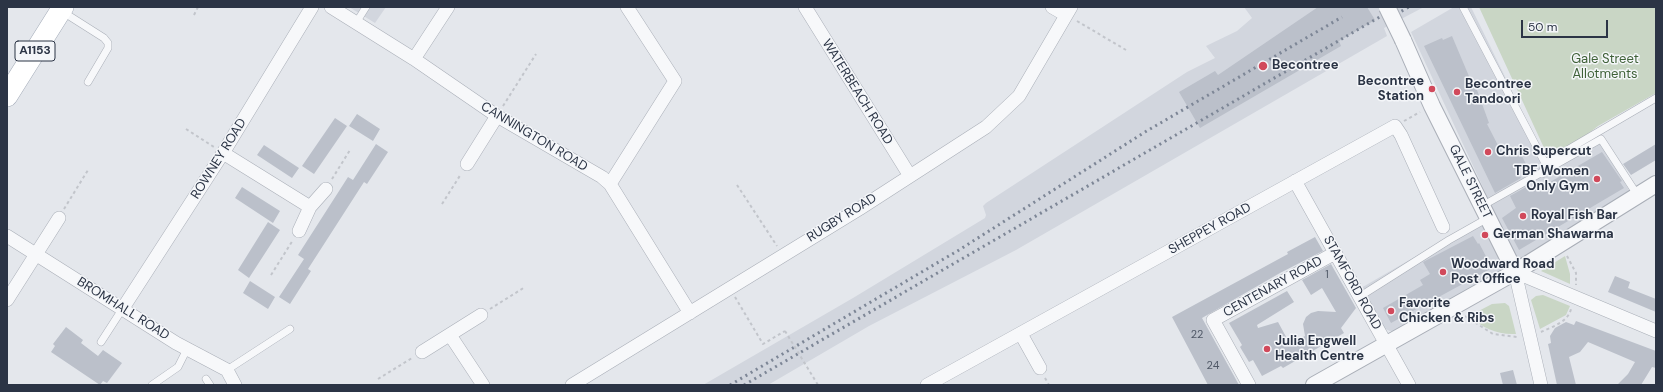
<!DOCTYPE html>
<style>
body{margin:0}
#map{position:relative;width:1663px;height:392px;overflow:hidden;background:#e4e7ec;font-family:"DM Sans",sans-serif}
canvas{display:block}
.frame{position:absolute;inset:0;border:8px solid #2b3445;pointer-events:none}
.scale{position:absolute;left:1521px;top:20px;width:87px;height:18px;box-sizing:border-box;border:2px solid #2b3445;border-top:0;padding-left:5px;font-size:12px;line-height:14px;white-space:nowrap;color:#2b3445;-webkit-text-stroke:3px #f4f6f9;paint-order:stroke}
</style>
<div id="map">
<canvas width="1663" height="392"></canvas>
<div class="frame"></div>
<div class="scale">50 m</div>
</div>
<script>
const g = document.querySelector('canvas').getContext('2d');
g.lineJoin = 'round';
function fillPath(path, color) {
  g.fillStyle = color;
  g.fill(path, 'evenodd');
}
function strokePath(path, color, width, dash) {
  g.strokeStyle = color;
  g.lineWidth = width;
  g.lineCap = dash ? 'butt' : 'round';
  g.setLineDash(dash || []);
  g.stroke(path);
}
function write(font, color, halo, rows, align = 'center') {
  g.font = font + ' "DM Sans",sans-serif';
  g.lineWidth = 3;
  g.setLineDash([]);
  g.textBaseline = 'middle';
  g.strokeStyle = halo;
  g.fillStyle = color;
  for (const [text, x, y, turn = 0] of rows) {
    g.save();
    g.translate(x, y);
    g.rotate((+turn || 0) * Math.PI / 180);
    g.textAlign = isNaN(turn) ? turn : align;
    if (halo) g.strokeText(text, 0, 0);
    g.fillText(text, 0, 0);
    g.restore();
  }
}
const built = new Path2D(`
 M 349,7 L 386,7 L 375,23 Z
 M 1244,7 L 1424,7 L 1384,28 L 1387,36 L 1016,250 L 869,326 L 768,385 L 703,385 L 853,298 L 985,218 L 986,215 L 983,206 L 986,203 L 1187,72 L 1215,58 L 1206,46 L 1237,31 L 1252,18 Z
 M 1454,7 L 1471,7 L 1550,169 L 1601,141 L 1630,192 L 1529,254 L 1397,331 L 1390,331 L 1383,328 L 1361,288 L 1494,211 L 1411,32 Z`);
const green = new Path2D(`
 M 1479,7 L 1656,7 L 1656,93 L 1598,126 L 1551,163 Z
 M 1565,256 L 1570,274 L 1570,284 L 1541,271 Z
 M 1543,295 L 1570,306 L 1566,315 L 1540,329 L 1531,300 L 1536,296 Z
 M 1505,303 L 1509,306 L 1516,334 C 1497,335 1483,328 1469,316 L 1492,304 Z`);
const building = new Path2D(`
 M 1318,7 L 1367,7 L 1375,20 L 1339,41 L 1341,46 L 1200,128 L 1179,92 L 1215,71 L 1218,75 Z
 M 1452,36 L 1471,81 L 1477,90 L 1489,123 L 1487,124 L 1504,157 L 1519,150 L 1526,164 L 1516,169 L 1521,178 L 1495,193 L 1424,46 L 1442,38 L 1443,40 Z
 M 357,114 L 380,129 L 373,141 L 349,126 Z
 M 335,118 L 347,126 L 314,174 L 302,166 Z
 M 376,144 L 388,152 L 367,184 L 364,182 L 308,269 L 311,271 L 290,304 L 279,297 L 304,259 L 298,255 L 348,177 L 353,180 Z
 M 1656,144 L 1656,160 L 1631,175 L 1623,164 Z
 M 264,145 L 299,168 L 292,178 L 257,155 Z
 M 1602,152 L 1622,181 L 1620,182 L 1624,188 L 1519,250 L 1502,218 L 1516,208 L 1510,196 L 1526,187 L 1529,192 L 1537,187 L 1538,189 Z
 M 242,187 L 280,211 L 273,223 L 235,198 Z
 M 268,222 L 280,230 L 249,278 L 238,270 Z
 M 1473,236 L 1478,244 L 1479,243 L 1492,268 L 1391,323 L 1383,308 L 1423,285 L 1420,280 L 1430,274 L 1423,262 Z
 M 1315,237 L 1323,251 L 1280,273 L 1202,318 L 1239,385 L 1208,385 L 1172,317 L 1288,254 L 1287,252 Z
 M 1331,264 L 1356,308 L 1341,328 L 1344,333 L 1283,368 L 1281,366 L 1262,376 L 1253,360 L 1249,362 L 1240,347 L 1242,345 L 1229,323 L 1287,291 L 1294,302 L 1257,325 L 1258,328 L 1278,322 L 1290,344 L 1305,336 L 1303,324 L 1306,317 L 1311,313 L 1318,311 L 1336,312 L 1322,288 L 1311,295 L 1302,280 Z
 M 1615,276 L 1630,282 L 1628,288 L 1656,299 L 1656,312 L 1608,292 Z
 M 250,281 L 275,297 L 268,309 L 243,293 Z
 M 1576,321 L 1656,351 L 1656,368 L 1652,367 L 1641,385 L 1617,385 L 1628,374 L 1635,362 L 1588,342 L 1580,352 L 1569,357 L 1576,385 L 1557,385 L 1548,344 L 1551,343 L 1550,336 L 1555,328 L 1566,322 L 1574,325 Z
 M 66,327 L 83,340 L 81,343 L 98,356 L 103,350 L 122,363 L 107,383 L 103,381 L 100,385 L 51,352 L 55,346 L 53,344 Z
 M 1513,370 L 1517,385 L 1503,385 L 1500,373 Z`);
const path = new Path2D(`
 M 194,15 L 198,7
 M 1077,21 L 1126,50
 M 503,106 L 536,54
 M 1404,121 L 1420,112
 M 186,129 L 214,147
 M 332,179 L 350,150
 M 737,185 L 777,246
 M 442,204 L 461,174
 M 64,209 L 88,170
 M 1567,256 L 1576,273 L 1576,285
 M 271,275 L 293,240
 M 735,297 L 763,344 L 785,331
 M 490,309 L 525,287
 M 1465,316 L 1493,334 L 1517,337
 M 1541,332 C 1552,327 1568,322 1571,309
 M 1045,378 L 1049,385
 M 378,379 L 412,358`);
const service = new Path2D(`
 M 1463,7 L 1545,163 L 1542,174
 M 63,12 L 104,38 L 108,43 L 108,48 L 88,82
 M 356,23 L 366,7
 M 1545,163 L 1656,98
 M 1482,206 L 1601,139 L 1638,196
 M 1359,297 L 1449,240 L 1488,218
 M 101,342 L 123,308
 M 227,370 L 290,329
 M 206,379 L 210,385
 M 152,385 L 178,367 L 187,349`);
const minor = new Path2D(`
 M 331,7 L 414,59 L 497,116 L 602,177 L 610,184 L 690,313
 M 805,7 L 910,176
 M 1052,7 L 1066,15
 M 414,59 L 448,7
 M 223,153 L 310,207
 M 467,164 L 497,116
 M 1295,181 L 1409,385
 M 610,184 L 675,81 L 627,7
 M 299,231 L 310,207 L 326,189
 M 7,236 L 176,343 L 227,370 L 235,385
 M 1515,272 L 1656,331
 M 1515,272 L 1541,385
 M 7,300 L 59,218
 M 123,308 L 223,153 L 312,7
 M 1021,334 L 1040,368
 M 450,335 L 483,385
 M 422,352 L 481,315
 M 572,385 L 859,209 L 986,127 L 1019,96 L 1071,7
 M 927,385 L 1395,126 L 1401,135 L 1443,227
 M 1249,385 L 1213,320 L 1335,253`);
const tertiary = new Path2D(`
 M 1403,40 L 1432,106 L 1515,272
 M 1314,385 L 1515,272 L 1656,184`);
const primary = new Path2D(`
 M 7,96 L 63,7`);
const rail = new Path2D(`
 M 1391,17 L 1409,7
 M 730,385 L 959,250 L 1145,132 L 1342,17
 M 744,385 L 1397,7`);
const pathBridge = new Path2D(`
 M 785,331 L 818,385`);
const tertiaryBridge = new Path2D(`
 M 1387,7 L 1403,40`);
const markers = [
 [1263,66,5,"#d1495b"],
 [1432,89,4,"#d1495b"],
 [1457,92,4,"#d1495b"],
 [1488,152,4,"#d1495b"],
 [1597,179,4,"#d1495b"],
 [1523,216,4,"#d1495b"],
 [1485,235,4,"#d1495b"],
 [1443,272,4,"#d1495b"],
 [1391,311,4,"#d1495b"],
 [1267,349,4,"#d1495b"]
];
const numberNames = [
 ["1",1327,275],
 ["22",1197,335],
 ["24",1213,366]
];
const shields = [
 [35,51,40]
];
const shieldNames = [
 ["A1153",35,51]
];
const parkNames = [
 ["Gale Street",1605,60],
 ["Allotments",1605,75]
];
const poiNames = [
 ["Becontree",1272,66],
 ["Becontree",1424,82,"right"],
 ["Station",1424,97,"right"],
 ["Becontree",1465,85],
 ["Tandoori",1465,100],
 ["Chris Supercut",1496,152],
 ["TBF Women",1589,172,"right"],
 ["Only Gym",1589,187,"right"],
 ["Royal Fish Bar",1531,216],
 ["German Shawarma",1493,235],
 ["Woodward Road",1451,265],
 ["Post Office",1451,280],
 ["Favorite",1399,304],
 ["Chicken & Ribs",1399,319],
 ["Julia Engwell",1275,342],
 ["Health Centre",1275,357]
];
const streetNames = [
 ["WATERBEACH ROAD",857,92,58],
 ["CANNINGTON ROAD",534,137,31],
 ["ROWNEY ROAD",219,159,-58],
 ["GALE STREET",1470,182,64],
 ["RUGBY ROAD",842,218,-32],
 ["SHEPPEY ROAD",1210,229,-29],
 ["STAMFORD ROAD",1352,283,61],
 ["CENTENARY ROAD",1273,287,-29],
 ["BROMHALL ROAD",123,309,32]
];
fillPath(built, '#d2d6de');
fillPath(green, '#c9d6c5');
fillPath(building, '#bbc0ca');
strokePath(service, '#a9aeb7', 8);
strokePath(minor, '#a9aeb7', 14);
strokePath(tertiary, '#a9aeb7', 18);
strokePath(primary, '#a3abb8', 22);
strokePath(path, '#c2c5cb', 2, [3, 3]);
strokePath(service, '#f7f8fa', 7);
strokePath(minor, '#f7f8fa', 13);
strokePath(tertiary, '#f7f8fa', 16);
strokePath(primary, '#fff', 21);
strokePath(rail, '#7d8696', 3, [2, 4]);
strokePath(tertiaryBridge, '#a9aeb7', 18, []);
strokePath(pathBridge, '#c2c5cb', 2, [3, 3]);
strokePath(tertiaryBridge, '#f7f8fa', 16);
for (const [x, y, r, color] of markers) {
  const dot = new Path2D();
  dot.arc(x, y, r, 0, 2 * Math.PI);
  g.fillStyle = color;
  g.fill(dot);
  strokePath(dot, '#f4f6f9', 1.5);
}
write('11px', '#4f5766', null, numberNames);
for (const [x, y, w] of shields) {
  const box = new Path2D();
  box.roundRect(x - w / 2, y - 10, w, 20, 3);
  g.fillStyle = '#f4f6f9';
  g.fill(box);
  strokePath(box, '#2b3445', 1);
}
write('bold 12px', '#2b3445', null, shieldNames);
write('13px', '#3f6138', '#f4f6f9', parkNames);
write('bold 13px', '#2b3445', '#f4f6f9', poiNames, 'left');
write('13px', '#2b3445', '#f4f6f9', streetNames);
</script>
